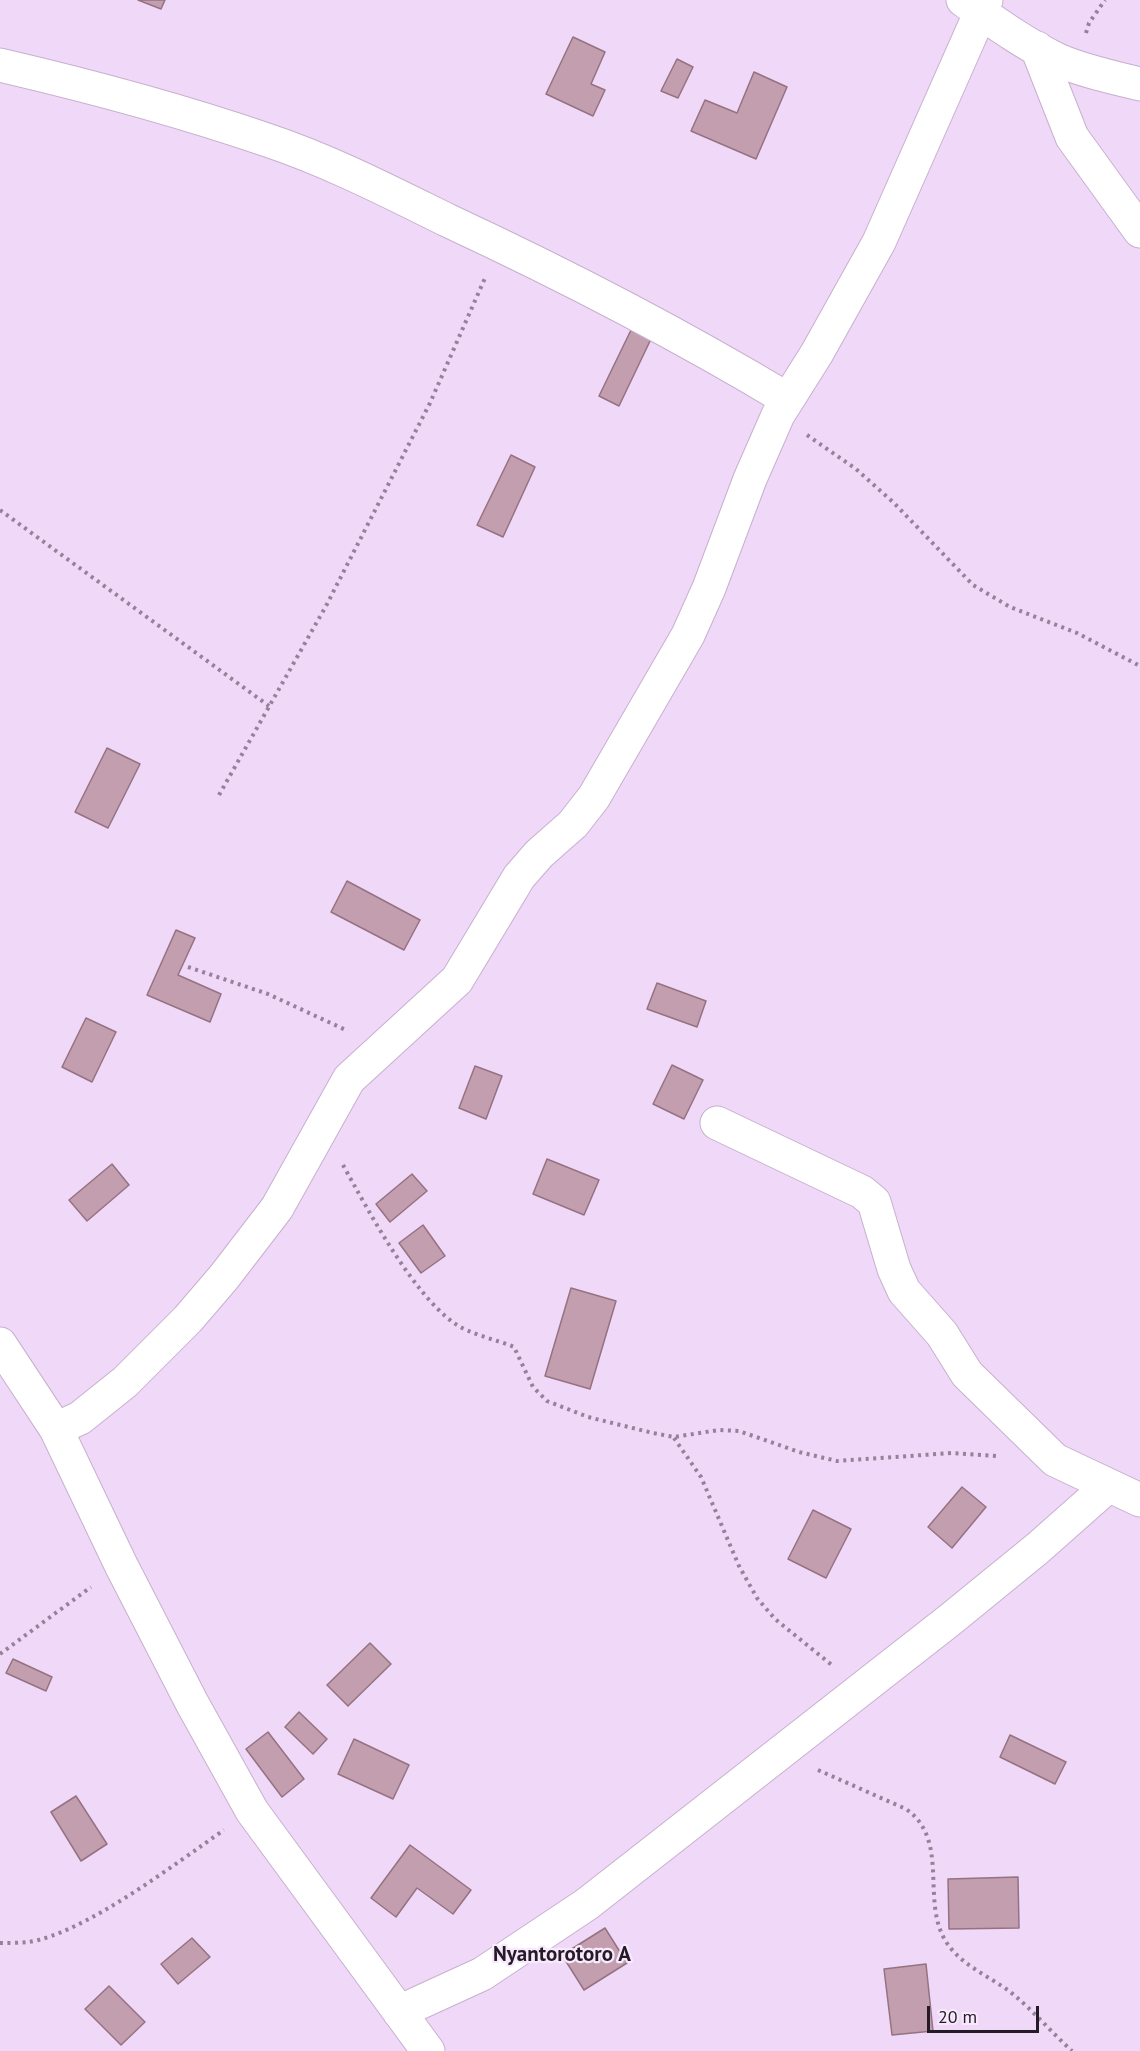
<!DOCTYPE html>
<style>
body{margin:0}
#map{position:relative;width:1140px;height:2051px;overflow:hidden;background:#f0d8f8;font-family:"PT Sans",sans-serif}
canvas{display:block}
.scale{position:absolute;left:927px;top:2006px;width:112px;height:27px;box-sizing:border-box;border:3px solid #241b26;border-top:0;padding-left:8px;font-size:18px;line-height:21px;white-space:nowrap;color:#241b26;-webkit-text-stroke:4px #f8e9fc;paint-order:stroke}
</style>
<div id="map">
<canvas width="1140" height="2051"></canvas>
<div class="scale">20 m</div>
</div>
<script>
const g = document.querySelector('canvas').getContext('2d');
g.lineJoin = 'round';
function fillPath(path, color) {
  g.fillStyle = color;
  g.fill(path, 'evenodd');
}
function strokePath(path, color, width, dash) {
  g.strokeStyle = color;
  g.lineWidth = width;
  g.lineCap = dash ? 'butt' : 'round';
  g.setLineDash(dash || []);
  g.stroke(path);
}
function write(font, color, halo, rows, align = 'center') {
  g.font = font + ' "PT Sans",sans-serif';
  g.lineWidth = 4.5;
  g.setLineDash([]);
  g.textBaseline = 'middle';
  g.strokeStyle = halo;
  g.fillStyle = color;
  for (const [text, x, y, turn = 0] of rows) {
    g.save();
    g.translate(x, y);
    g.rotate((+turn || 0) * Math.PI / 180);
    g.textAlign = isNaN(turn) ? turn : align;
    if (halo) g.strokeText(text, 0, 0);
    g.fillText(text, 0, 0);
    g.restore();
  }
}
const building = new Path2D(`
 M 138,0 L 165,0 L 161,9 Z
 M 573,37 L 605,52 L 591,84 L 605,90 L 593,116 L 546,94 Z
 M 677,59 L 693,67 L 678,98 L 661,91 Z
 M 754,72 L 787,87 L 756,159 L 691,131 L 705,100 L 737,113 Z
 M 631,330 L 651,339 L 619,406 L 599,396 Z
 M 511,455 L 535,467 L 503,537 L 477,525 Z
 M 107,748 L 140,764 L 108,828 L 75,812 Z
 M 347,881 L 420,920 L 404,950 L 331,912 Z
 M 176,930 L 195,938 L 178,975 L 221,994 L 210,1022 L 147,995 Z
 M 657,983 L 706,1001 L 697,1027 L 647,1009 Z
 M 86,1018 L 116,1032 L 92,1082 L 62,1067 Z
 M 672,1065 L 703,1080 L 684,1119 L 653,1104 Z
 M 475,1066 L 502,1076 L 486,1119 L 459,1108 Z
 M 547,1159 L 599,1180 L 584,1215 L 533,1194 Z
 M 112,1164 L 129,1185 L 87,1221 L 69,1200 Z
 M 412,1174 L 427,1191 L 390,1222 L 376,1204 Z
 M 423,1225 L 445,1256 L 421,1273 L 399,1243 Z
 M 571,1288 L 616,1301 L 590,1389 L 545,1376 Z
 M 962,1487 L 986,1507 L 952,1548 L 928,1527 Z
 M 813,1510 L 851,1529 L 826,1578 L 788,1559 Z
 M 370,1643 L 391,1664 L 348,1706 L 327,1685 Z
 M 13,1659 L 52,1677 L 46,1691 L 6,1673 Z
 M 299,1712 L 327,1739 L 313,1754 L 285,1727 Z
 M 268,1732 L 304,1779 L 282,1797 L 246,1749 Z
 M 1010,1735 L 1066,1762 L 1055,1784 L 1000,1757 Z
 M 354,1739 L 409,1765 L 393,1799 L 338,1774 Z
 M 76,1796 L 107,1844 L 81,1861 L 51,1812 Z
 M 410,1845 L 471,1890 L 453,1914 L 417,1888 L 396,1917 L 371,1898 Z
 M 1018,1877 L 1019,1928 L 949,1929 L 948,1879 Z
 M 605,1928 L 627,1963 L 584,1990 L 562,1955 Z
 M 192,1938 L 210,1957 L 178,1984 L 161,1964 Z
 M 926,1964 L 933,2031 L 892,2035 L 884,1969 Z
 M 109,1986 L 145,2022 L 121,2045 L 85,2009 Z`);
const path = new Path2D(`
 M 1086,33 L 1089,23 L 1105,0
 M 807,435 L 856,469 L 894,503 L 973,585 L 1010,607 L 1077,633 L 1140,666
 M 0,510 L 269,706
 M 219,795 L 326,606 L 430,403 L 485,278
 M 188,967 L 268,994 L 348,1031
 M 343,1165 C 368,1210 412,1293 454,1323 C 471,1335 495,1339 514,1347 L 533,1387 L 547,1401 L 588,1417 L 653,1433 L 674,1437 L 719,1430 L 739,1431 L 799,1452 L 837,1461 L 952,1453 L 997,1456
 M 674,1438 L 701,1477 L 739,1566 L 757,1598 L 775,1619 L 833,1666
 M 0,1654 L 91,1587
 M 818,1770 L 906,1809 C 950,1840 921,1899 945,1940 C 959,1964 987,1975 1009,1991 C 1032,2009 1051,2032 1072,2051
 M 0,1943 C 9,1943 19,1943 28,1942 C 84,1934 176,1863 224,1830`);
const minor = new Path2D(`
 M 963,0 C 993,21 1023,43 1056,59 C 1079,70 1115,78 1140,84
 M 1037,48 L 1072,137 L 1140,231
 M 0,65 C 90,86 180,110 267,140 C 330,161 390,192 449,221 C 565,275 677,333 787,399
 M 717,1123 L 862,1192 L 874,1202 L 894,1269 L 904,1291 L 942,1334 L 967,1374 L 1055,1460 L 1140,1500
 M 0,1344 L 56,1429 L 121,1565 L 192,1703 L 252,1811 L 428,2051
 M 56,1429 L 80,1418 L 125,1382 L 188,1319 L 224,1277 L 277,1208 L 349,1079 L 457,980 L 519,877 L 539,854 L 573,824 L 594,797 L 688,635 L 709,588 L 750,479 L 778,415 L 817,353 L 879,242 L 986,0
 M 399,2012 L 482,1974 L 587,1904 L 951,1619 L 1038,1548 L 1108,1486`);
const quarterNames = [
 ["Nyantorotoro A",562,1955]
];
fillPath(building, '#c39eae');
strokePath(building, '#957282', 1.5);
strokePath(minor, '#c7b0ce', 35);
strokePath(path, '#948299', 4, [3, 4.5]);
strokePath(minor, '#fff', 33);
write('bold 21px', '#241b26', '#f8e9fc', quarterNames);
</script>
